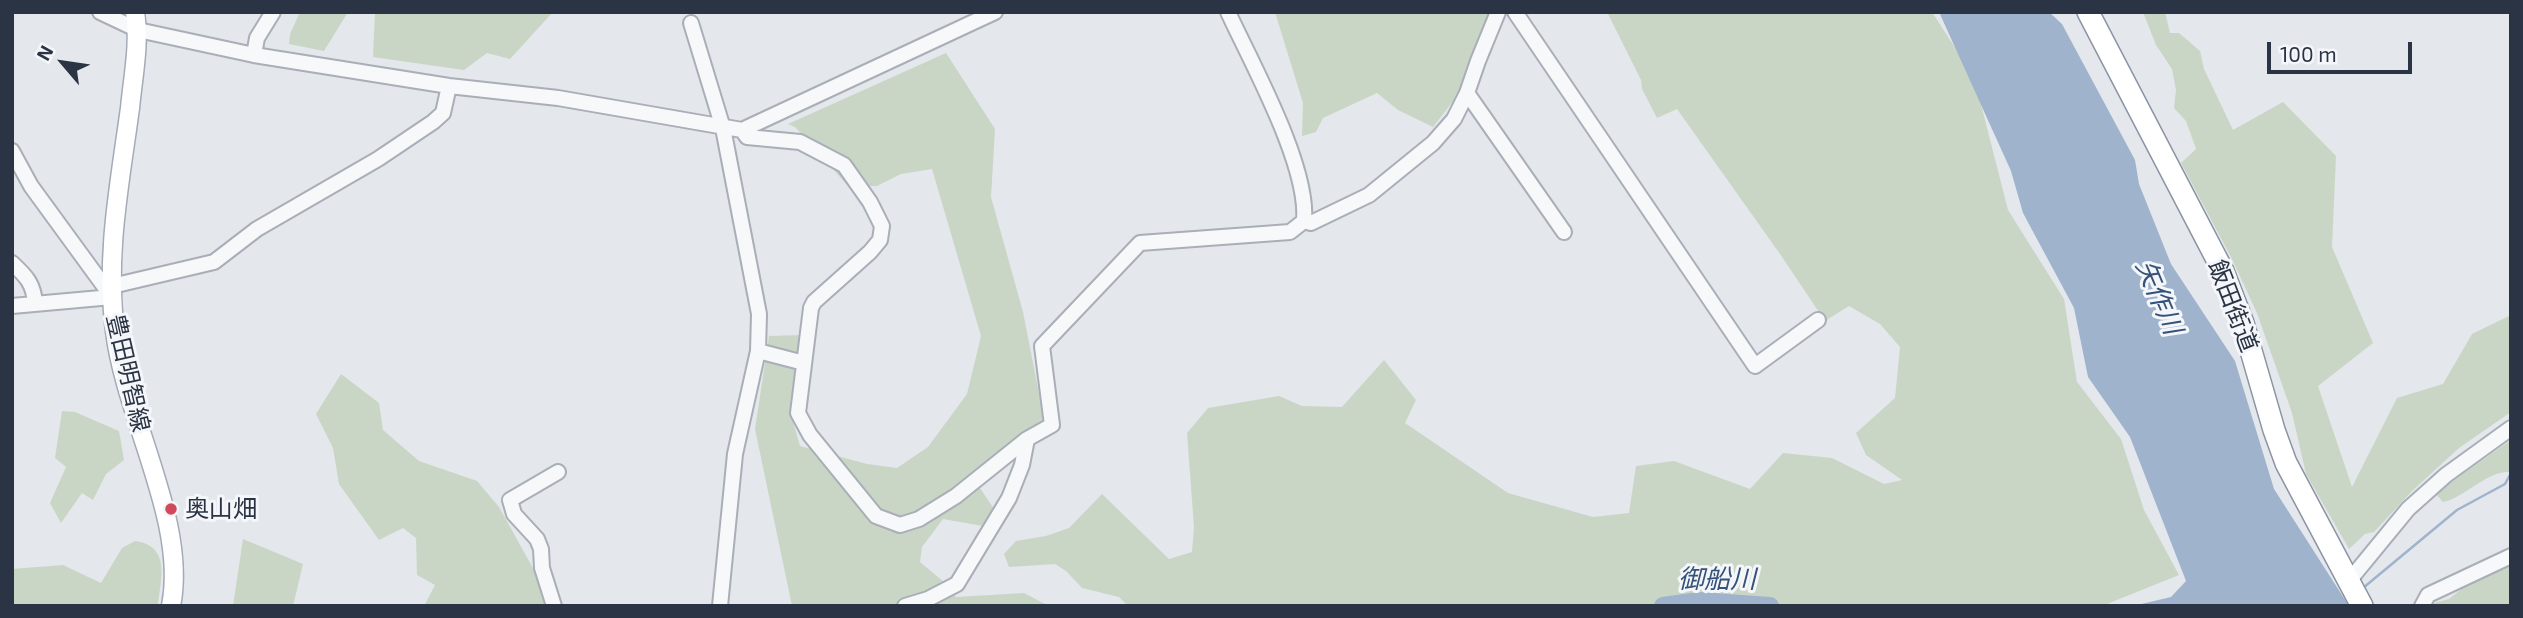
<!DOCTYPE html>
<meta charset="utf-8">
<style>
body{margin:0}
#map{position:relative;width:2523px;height:618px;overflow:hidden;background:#e4e7ec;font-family:"Exo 2",sans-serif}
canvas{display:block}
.frame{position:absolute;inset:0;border:14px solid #2b3445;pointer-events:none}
.north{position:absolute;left:28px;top:28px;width:70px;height:70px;-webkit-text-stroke:5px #f4f6f9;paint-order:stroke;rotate:299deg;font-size:19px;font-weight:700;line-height:28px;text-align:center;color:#2b3445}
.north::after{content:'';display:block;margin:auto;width:24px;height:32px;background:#2b3445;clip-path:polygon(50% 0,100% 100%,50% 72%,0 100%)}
.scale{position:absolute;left:2267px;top:42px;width:145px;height:32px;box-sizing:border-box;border:4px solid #2b3445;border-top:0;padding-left:9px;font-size:21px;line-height:24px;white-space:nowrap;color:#2b3445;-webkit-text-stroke:5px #f4f6f9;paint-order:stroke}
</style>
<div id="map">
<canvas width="2523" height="618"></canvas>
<div class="frame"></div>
<div class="north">N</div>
<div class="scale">100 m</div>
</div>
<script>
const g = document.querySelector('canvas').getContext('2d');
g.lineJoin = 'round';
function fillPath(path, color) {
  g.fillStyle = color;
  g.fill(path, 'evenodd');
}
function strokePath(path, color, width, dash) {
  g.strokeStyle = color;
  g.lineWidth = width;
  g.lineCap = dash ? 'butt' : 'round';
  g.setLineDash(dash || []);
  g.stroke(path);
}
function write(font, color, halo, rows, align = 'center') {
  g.font = font + ' "Exo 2","Noto Sans JP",sans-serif';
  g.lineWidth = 6;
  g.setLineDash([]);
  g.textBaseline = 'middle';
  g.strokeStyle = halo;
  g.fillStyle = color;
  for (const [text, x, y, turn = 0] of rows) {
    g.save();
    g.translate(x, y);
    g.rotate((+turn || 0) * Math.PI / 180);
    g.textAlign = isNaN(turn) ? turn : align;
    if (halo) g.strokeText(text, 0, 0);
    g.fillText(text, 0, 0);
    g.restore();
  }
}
const green = new Path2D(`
 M 300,12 L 348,12 L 324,51 L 289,44 L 290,34 Z
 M 375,12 L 553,12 L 510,59 L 487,53 L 464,70 L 373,57 Z
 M 1275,12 L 1491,12 L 1461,91 L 1433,127 L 1398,110 L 1377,93 L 1323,118 L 1316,132 L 1302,136 L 1303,103 Z
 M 1607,12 L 1932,12 L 1974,77 L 2008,210 L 2064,299 L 2077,382 L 2121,439 L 2144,510 L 2179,575 L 2102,606 L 1128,606 L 1119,597 L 1082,588 L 1066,571 L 1055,564 L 1009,567 L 1004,554 L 1016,541 L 1046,536 L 1069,528 L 1102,494 L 1169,559 L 1192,552 L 1194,527 L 1187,433 L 1208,408 L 1279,396 L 1302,406 L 1342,407 L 1384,360 L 1416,400 L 1405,423 L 1508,493 L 1593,517 L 1629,513 L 1636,466 L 1674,461 L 1750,489 L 1783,453 L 1832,458 L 1884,484 L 1902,480 L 1866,455 L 1856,433 L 1895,398 L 1900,347 L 1880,324 L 1849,306 L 1825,321 L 1780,254 L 1677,109 L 1657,118 L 1642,89 L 1641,80 Z
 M 2143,12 L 2165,12 L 2170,33 L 2179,33 L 2200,51 L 2204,69 L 2233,130 L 2283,102 L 2336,156 L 2332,247 L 2373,343 L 2318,386 L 2352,487 L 2397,398 L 2443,384 L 2472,334 L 2511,315 L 2511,412 L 2459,448 L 2413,490 L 2374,532 L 2365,534 L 2349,549 L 2306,474 L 2292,413 L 2257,313 L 2232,259 L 2181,163 L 2196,149 L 2186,121 L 2174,108 L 2176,90 L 2172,69 L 2156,45 Z
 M 946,53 L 995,129 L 991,197 L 1023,312 L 1044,419 L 1003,450 L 972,476 L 994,509 L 983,526 L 943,519 L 922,547 L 920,562 L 944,582 L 956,597 L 1024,593 L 1049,606 L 792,606 L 755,429 L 769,336 L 801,335 L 792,418 L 800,446 L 867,464 L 897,468 L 928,447 L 967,394 L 981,336 L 932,169 L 901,174 L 877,186 L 848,186 L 795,127 L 788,124 Z
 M 341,374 L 379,403 L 383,430 L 419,461 L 477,481 L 499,507 L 554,606 L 424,606 L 435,585 L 417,575 L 416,538 L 403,528 L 379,540 L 339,484 L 333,448 L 316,414 Z
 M 62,411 L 75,412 L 119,431 L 124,460 L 106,474 L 93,500 L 82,493 L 61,523 L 50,503 L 66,467 L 55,458 Z
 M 2511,440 L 2511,472 C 2487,470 2466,497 2443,502 L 2435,493 Z
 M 243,539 L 303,564 L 293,606 L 233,606 Z
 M 135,541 C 171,546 161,578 158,606 L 12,606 L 12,569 L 63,565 L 101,583 L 122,548 Z
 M 2511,566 L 2511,606 L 2433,606 L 2434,603 L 2449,599 L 2469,583 Z`);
const water = new Path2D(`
 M 1939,12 L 2049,12 L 2062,24 L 2135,160 L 2139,184 L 2171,264 L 2235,361 L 2274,489 L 2349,606 L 2133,606 L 2171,597 L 2186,581 L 2130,437 L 2088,377 L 2074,308 L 2023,213 L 2011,171 Z`);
const stream = new Path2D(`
 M 2363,588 L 2457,510 L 2505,484 L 2511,473`);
const river = new Path2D(`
 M 1663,606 L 1699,601 L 1770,606`);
const minor = new Path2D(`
 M 100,12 L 138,30 L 254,55 L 449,86 L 558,98 L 742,130 L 995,12
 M 1515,12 L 1755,366 L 1818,320
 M 691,23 L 723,128 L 759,314 L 758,351 L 735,454 L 720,606
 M 254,55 L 257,38 L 273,12
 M 1467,93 L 1564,232
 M 742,130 L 747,137 L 800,142 L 844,165 L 870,202 L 882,226 L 880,240 L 870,252 L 814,302 L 811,308 L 798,413 L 810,435 L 876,516 L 900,525 L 919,519 L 956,496 L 1027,439 L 1052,425 L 1042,346 L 1140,243 L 1290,232 L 1304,221 C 1309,166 1252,64 1228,12
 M 12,151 L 31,186 L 112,297
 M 1304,221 L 1311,223 L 1369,195 L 1433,143 L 1454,119 L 1467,93 L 1478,61 L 1498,12
 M 12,263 C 26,276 34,284 35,304
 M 112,286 L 214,262 L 257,229 L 378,159 L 433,122 L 443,113 L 449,86
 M 12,306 L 112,297
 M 758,351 L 804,363
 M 2348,582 L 2408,509 L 2446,475 L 2511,428
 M 554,606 L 542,568 L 541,549 L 537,539 L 514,514 L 510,500 L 558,472
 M 905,606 L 928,599 L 957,584 L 1009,498 L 1022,465 L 1027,439
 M 2422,606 L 2428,595 L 2511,556`);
const major = new Path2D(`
 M 135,12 C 140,44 133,76 130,108 C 120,182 105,256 115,331 C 125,417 188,522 171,606`);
const highway = new Path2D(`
 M 2088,12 L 2223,271 L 2243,323 L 2274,430 L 2286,463 L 2362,606`);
const markers = [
 [171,509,7,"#d1495b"]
];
const streetNames = [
 ["飯田街道",2233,306,69],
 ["豊田明智線",128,373,77]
];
const poiNames = [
 ["奥山畑",185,509]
];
const waterNames = [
 ["矢作川",2159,297,67],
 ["御船川",1717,579]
];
fillPath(green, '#c9d6c5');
fillPath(water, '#9fb4cc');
strokePath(stream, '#9fb4cc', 2.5);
strokePath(river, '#9fb4cc', 18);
strokePath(minor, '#a9aeb7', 18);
strokePath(major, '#a3abb8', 21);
strokePath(highway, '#8b94a3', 24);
strokePath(minor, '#f7f8fa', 14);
strokePath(major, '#fff', 18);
strokePath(highway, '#fff', 21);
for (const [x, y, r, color] of markers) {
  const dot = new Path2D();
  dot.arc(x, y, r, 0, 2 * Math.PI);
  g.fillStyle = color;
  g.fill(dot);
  strokePath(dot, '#f4f6f9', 2.5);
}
write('24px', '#2b3445', '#f4f6f9', streetNames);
write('24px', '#2b3445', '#f4f6f9', poiNames, 'left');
write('italic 26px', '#34527a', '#f4f6f9', waterNames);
</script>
